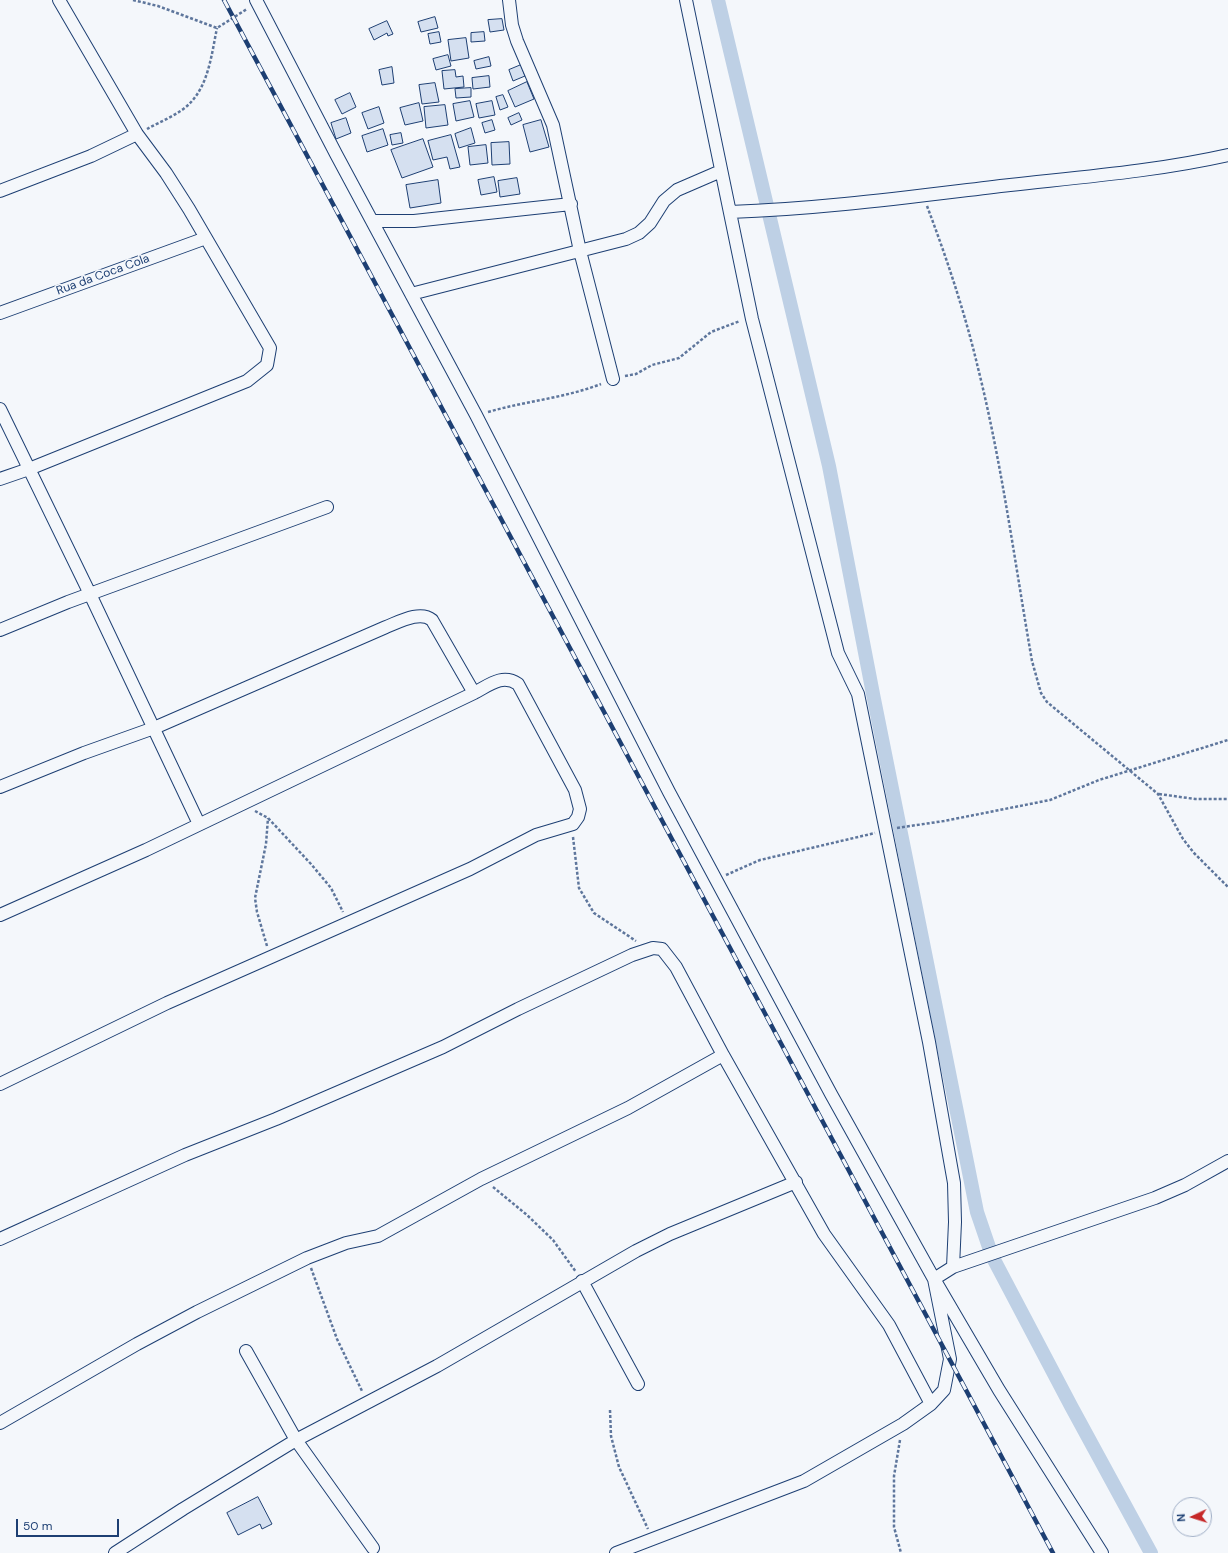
<!DOCTYPE html>
<style>
body{margin:0}
#map{position:relative;width:1228px;height:1553px;overflow:hidden;background:#f4f7fb;font-family:"DM Sans",sans-serif}
canvas{display:block}
.north{position:absolute;left:1172px;top:1497px;width:40px;height:40px;box-sizing:border-box;background:#f4f7fb;border:1px solid #9eadc5;border-radius:50%;rotate:266deg;font-size:11px;font-weight:700;line-height:16px;text-align:center;color:#1d3f73}
.north::after{content:'';display:block;margin:auto;width:14px;height:18px;background:#c62828;clip-path:polygon(50% 0,100% 100%,50% 72%,0 100%)}
.scale{position:absolute;left:16px;top:1519px;width:103px;height:18px;box-sizing:border-box;border:2px solid #1d3f73;border-top:0;padding-left:5px;font-size:12px;line-height:14px;white-space:nowrap;color:#1d3f73;-webkit-text-stroke:3px #f4f7fb;paint-order:stroke}
</style>
<div id="map">
<canvas width="1228" height="1553"></canvas>
<div class="north">N</div>
<div class="scale">50 m</div>
</div>
<script>
const g = document.querySelector('canvas').getContext('2d');
g.lineJoin = 'round';
function strokePath(path, color, width, dash) {
  g.strokeStyle = color;
  g.lineWidth = width;
  g.lineCap = dash ? 'butt' : 'round';
  g.setLineDash(dash || []);
  g.stroke(path);
}
function fillPath(path, color) {
  g.fillStyle = color;
  g.fill(path, 'evenodd');
}
function write(font, color, halo, rows, align = 'center') {
  g.font = font + ' "DM Sans",sans-serif';
  g.lineWidth = 3;
  g.setLineDash([]);
  g.textBaseline = 'middle';
  g.strokeStyle = halo;
  g.fillStyle = color;
  for (const [text, x, y, turn = 0] of rows) {
    g.save();
    g.translate(x, y);
    g.rotate((+turn || 0) * Math.PI / 180);
    g.textAlign = isNaN(turn) ? turn : align;
    if (halo) g.strokeText(text, 0, 0);
    g.fillText(text, 0, 0);
    g.restore();
  }
}
const canal = new Path2D(`
 M 718,0 L 829,466 L 873,694 L 977,1212 L 992,1256 L 1071,1406 L 1151,1553`);
const building = new Path2D(`
 M 435,17 L 438,28 L 421,32 L 418,22 Z
 M 502,19 L 504,30 L 490,32 L 488,20 Z
 M 387,21 L 393,34 L 388,36 L 387,33 L 374,40 L 369,29 Z
 M 439,32 L 441,42 L 430,44 L 428,34 Z
 M 484,32 L 485,41 L 471,42 L 471,33 Z
 M 466,38 L 469,58 L 451,61 L 448,40 Z
 M 448,55 L 451,66 L 436,70 L 433,59 Z
 M 489,57 L 491,66 L 476,69 L 474,61 Z
 M 521,65 L 525,76 L 513,81 L 509,70 Z
 M 392,67 L 394,83 L 382,85 L 379,70 Z
 M 455,70 L 456,77 L 463,76 L 464,87 L 444,89 L 442,71 Z
 M 489,76 L 490,87 L 473,89 L 472,78 Z
 M 527,82 L 534,99 L 515,107 L 508,91 Z
 M 435,83 L 439,102 L 422,104 L 419,85 Z
 M 471,88 L 471,97 L 456,98 L 455,89 Z
 M 350,93 L 356,107 L 342,114 L 335,100 Z
 M 503,95 L 508,107 L 500,110 L 496,97 Z
 M 470,101 L 474,117 L 456,121 L 453,104 Z
 M 492,101 L 495,115 L 479,118 L 476,104 Z
 M 419,103 L 423,121 L 405,125 L 400,108 Z
 M 445,105 L 448,125 L 426,128 L 424,107 Z
 M 379,107 L 384,123 L 368,129 L 362,113 Z
 M 519,113 L 522,120 L 511,125 L 508,118 Z
 M 346,118 L 351,133 L 336,139 L 331,123 Z
 M 492,120 L 495,130 L 485,133 L 482,123 Z
 M 541,120 L 549,147 L 530,152 L 523,125 Z
 M 471,128 L 475,143 L 459,148 L 455,134 Z
 M 383,129 L 388,145 L 367,152 L 362,136 Z
 M 401,133 L 403,143 L 392,145 L 390,135 Z
 M 451,135 L 460,167 L 450,169 L 447,157 L 433,160 L 428,141 Z
 M 423,139 L 433,167 L 402,178 L 391,150 Z
 M 509,142 L 510,164 L 492,165 L 491,143 Z
 M 486,145 L 488,163 L 470,165 L 468,147 Z
 M 494,177 L 497,192 L 481,195 L 478,180 Z
 M 517,178 L 520,194 L 500,197 L 498,181 Z
 M 438,180 L 441,203 L 410,208 L 406,185 Z
 M 258,1497 L 272,1524 L 262,1529 L 260,1524 L 238,1535 L 227,1513 Z`);
const path = new Path2D(`
 M 133,0 L 158,6 L 217,28 L 247,9
 M 147,129 C 161,121 181,114 192,101 C 209,82 212,52 217,28
 M 927,206 C 947,259 965,313 978,368 C 1002,464 1015,564 1032,661 L 1041,693 L 1047,702 L 1158,794 L 1183,839 L 1194,853 L 1228,887
 M 625,376 L 636,374 L 652,365 L 679,358 L 711,332 L 740,321
 M 488,412 C 526,401 565,398 601,384
 M 1159,794 L 1195,799 L 1228,799
 M 255,811 L 268,818 L 311,864 L 331,888 L 343,912
 M 897,828 L 944,821 L 1050,800 L 1099,780 L 1228,740
 M 573,837 L 579,888 L 594,913 L 636,941
 M 726,875 L 760,860 L 875,833
 M 267,946 L 257,912 L 255,898 L 266,844 L 268,818
 M 493,1187 L 527,1215 L 553,1240 L 576,1272
 M 311,1268 L 337,1339 L 362,1391
 M 610,1410 L 611,1436 L 619,1467 L 648,1529
 M 900,1440 L 894,1476 L 894,1527 L 901,1553`);
const minor = new Path2D(`
 M 256,0 L 336,154 L 476,415 L 669,792 L 831,1094 L 934,1279 L 999,1390 L 1102,1553
 M 509,0 L 512,25 L 517,41 L 553,125 L 580,251 L 613,379
 M 0,191 L 91,156 L 137,134
 M 730,212 C 824,209 916,196 1010,185 C 1082,177 1157,171 1228,155
 M 372,221 L 414,221 L 571,204
 M 411,294 L 626,239 L 639,233 L 650,223 L 664,201 L 677,190 L 721,171
 M 0,313 L 206,238
 M 0,409 L 90,594 L 199,824
 M 0,479 L 29,469 L 247,381 L 267,365 L 270,348 L 189,209 L 166,173 L 137,134 L 59,0
 M 0,630 L 68,602 L 327,507
 M 0,787 L 84,753 L 154,728 L 386,627 C 399,622 420,610 432,620 L 474,693 C 488,686 502,673 518,684 L 575,790 L 580,809 L 578,817 L 573,824 L 536,835 L 470,869 L 167,1003 L 0,1084
 M 0,915 L 146,850 L 474,693
 M 0,1239 L 185,1155 L 276,1119 L 443,1047 L 518,1009 L 632,955 L 653,948 L 662,949 L 676,967 L 723,1055 L 824,1234 L 889,1325 L 931,1404
 M 953,1267 L 1155,1198 L 1185,1185 L 1228,1161
 M 582,1281 L 638,1384
 M 246,1351 L 296,1440 L 373,1548
 M 0,1423 L 137,1344 L 197,1312 L 307,1258 L 346,1243 L 378,1236 L 481,1179 L 628,1108 L 723,1055
 M 115,1553 L 183,1509 L 296,1440 L 437,1366 L 636,1251 L 670,1234 L 796,1182
 M 616,1553 L 804,1481 L 903,1424 L 931,1404 L 944,1390 L 950,1359 L 934,1279 L 953,1267 L 955,1222 L 954,1183 L 929,1042 L 858,694 L 838,653 L 752,319 L 686,0`);
const rail = new Path2D(`
 M 224,0 L 1053,1553`);
const streetNames = [
 ["Rua da Coca Cola",103,275,-20]
];
strokePath(canal, '#bed0e5', 14);
fillPath(building, '#d5e0f0');
strokePath(building, '#1d3f73', 1);
strokePath(minor, '#1d3f73', 14);
strokePath(path, '#5e769c', 2.5, [3, 2]);
strokePath(minor, '#f4f7fb', 12);
strokePath(rail, '#1d3f73', 4.5);
strokePath(rail, '#f4f7fb', 3, [9]);
write('12px', '#1d3f73', '#f4f7fb', streetNames);
</script>
